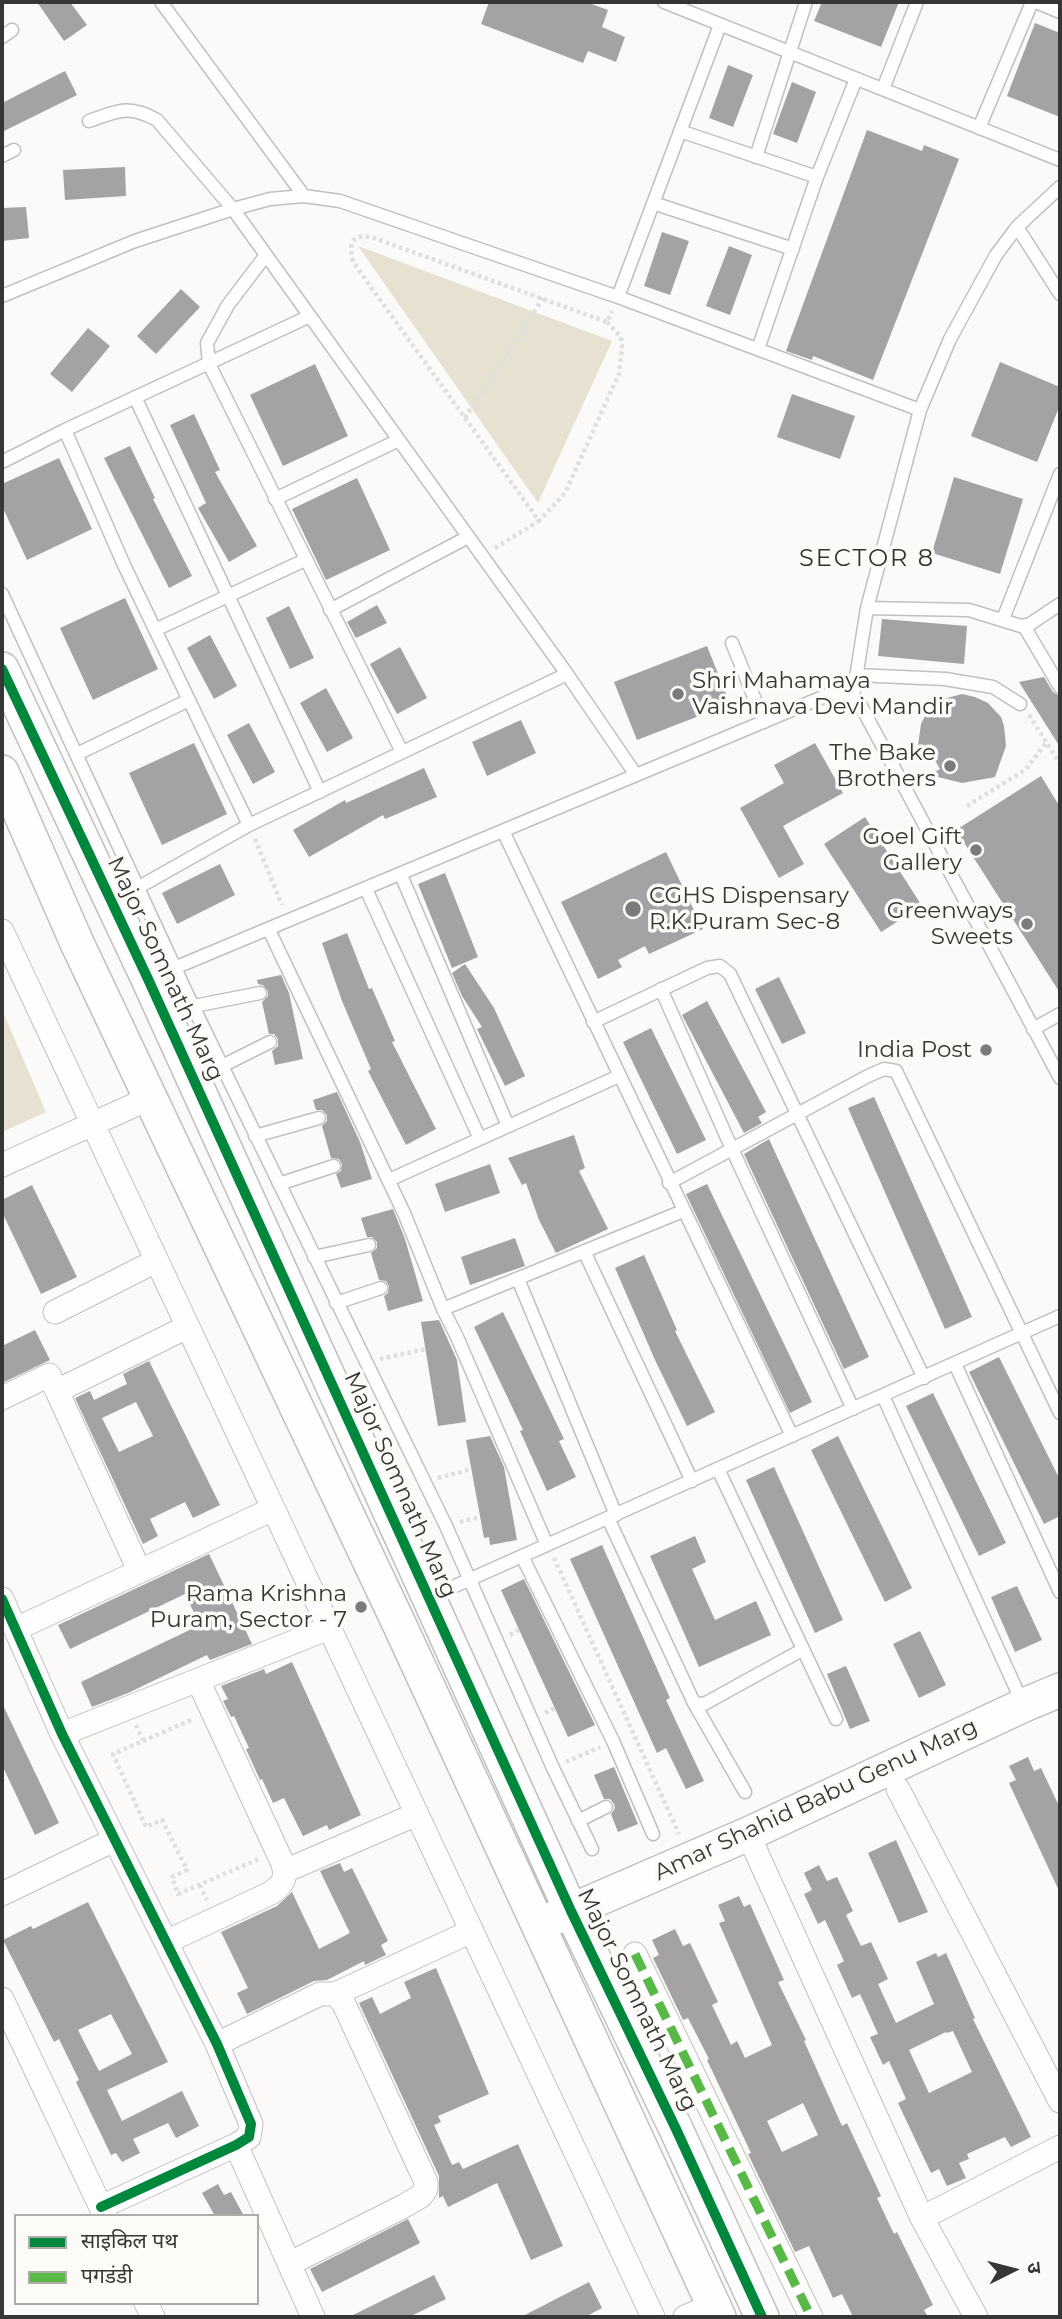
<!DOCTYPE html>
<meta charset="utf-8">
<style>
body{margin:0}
#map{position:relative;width:1062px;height:2319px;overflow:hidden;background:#fcfaf8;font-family:Montserrat,"Noto Sans Devanagari",sans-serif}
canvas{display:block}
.frame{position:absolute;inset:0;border:4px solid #373635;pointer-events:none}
.legend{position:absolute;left:14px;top:2214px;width:245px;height:91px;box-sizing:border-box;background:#fdfbf7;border:2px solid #aeaca9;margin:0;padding:9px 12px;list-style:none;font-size:21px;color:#373635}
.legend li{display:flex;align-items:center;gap:14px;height:35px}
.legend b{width:35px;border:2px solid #aeaca9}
.north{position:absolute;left:978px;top:2235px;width:70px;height:70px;-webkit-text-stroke:5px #fdfbf7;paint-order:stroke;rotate:84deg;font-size:19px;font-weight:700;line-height:28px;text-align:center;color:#373635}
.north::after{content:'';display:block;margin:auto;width:24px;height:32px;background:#373635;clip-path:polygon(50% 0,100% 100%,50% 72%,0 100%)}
</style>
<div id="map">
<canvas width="1062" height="2319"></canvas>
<div class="frame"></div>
<ul class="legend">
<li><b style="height:9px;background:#00873e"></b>साइकिल पथ</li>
<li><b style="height:9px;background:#58b947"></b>पगडंडी</li>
</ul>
<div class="north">उ</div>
</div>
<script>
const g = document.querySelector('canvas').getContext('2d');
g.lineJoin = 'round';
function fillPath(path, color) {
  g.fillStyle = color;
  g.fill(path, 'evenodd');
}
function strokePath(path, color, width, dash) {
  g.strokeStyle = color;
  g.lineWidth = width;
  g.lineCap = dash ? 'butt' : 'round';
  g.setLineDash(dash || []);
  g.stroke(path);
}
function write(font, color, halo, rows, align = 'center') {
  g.font = font + ' Montserrat,sans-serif';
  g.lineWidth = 7;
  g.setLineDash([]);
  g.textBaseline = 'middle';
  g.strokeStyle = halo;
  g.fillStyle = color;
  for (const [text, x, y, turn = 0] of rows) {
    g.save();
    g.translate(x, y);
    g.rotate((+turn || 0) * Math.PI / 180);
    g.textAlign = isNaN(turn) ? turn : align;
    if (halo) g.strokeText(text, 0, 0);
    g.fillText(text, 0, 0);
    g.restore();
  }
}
const green = new Path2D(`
 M 358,246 L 612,341 L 538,503 Z
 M 2,1010 L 46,1112 L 2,1132 Z`);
const building = new Path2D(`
 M 37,2 L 70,2 L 87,25 L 64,41 Z
 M 489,2 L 586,2 L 608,10 L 602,27 L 625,37 L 616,62 L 588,51 L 583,63 L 481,24 Z
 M 822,2 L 899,2 L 881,47 L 814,21 Z
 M 1035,23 L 1060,33 L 1060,117 L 1007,96 Z
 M 728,65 L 753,75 L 733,127 L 709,118 Z
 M 65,71 L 77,95 L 2,132 L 2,103 Z
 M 792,82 L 816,92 L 797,143 L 773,134 Z
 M 867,130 L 922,151 L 924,145 L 959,159 L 873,380 L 813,356 L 812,360 L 786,351 Z
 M 125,167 L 126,196 L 65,200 L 63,170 Z
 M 26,207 L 29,238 L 2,241 L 2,208 Z
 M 662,232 L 689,241 L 670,295 L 644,286 Z
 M 729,246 L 752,255 L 730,315 L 706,306 Z
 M 181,289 L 200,307 L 156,354 L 137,336 Z
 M 88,328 L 110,346 L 72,392 L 50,374 Z
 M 1000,362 L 1060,387 L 1060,405 L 1037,462 L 971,436 Z
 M 315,364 L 348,436 L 283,466 L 250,395 Z
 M 792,394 L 855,416 L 840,459 L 777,437 Z
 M 194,414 L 220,470 L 215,472 L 257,546 L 229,562 L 198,508 L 206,503 L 170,425 Z
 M 130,446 L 155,498 L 153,499 L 192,576 L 169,588 L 104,458 Z
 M 59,458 L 92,529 L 27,560 L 2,506 L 2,484 Z
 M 954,477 L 1023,499 L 1000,574 L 932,553 Z
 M 357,478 L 390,550 L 326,580 L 292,509 Z
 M 125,598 L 158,669 L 93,700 L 60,628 Z
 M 377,605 L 387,623 L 356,638 L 347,622 Z
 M 289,606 L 314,658 L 290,669 L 266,618 Z
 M 882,619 L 967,626 L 964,664 L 878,656 Z
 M 210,635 L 237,686 L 214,699 L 187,648 Z
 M 707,646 L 730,704 L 637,740 L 614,682 Z
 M 400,647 L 427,698 L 397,714 L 370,664 Z
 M 1044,677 L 1053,692 L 1060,696 L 1060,747 L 1019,682 Z
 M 326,688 L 353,738 L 327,752 L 300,703 Z
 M 962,694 L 975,697 L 988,703 L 1001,717 L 1004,726 L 1006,746 L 995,777 L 962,783 L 930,775 L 940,769 L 927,747 L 917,752 L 921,724 L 927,712 L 943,699 Z
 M 521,720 L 536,753 L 487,776 L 472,742 Z
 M 249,723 L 275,772 L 253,784 L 227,735 Z
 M 194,743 L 227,814 L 162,845 L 129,773 Z
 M 815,743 L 843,793 L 783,826 L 804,864 L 779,878 L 740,808 L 784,783 L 774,765 Z
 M 424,768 L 437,797 L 385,819 L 383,815 L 309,857 L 293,830 L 345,800 L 346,803 Z
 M 1041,776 L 1060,807 L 1060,993 L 956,830 Z
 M 865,817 L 922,906 L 881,932 L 824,844 Z
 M 666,852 L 703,929 L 649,954 L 645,946 L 618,960 L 622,967 L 598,979 L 561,902 Z
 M 220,864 L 235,895 L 177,924 L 162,893 Z
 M 445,873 L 478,957 L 452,968 L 418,884 Z
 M 347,933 L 369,989 L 372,988 L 395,1041 L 392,1042 L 436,1129 L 406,1145 L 368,1071 L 371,1069 L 342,1001 L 322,943 Z
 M 465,964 L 494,1008 L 525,1076 L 505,1086 L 477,1029 L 482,1027 L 462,996 L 452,973 Z
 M 281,975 L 289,993 L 303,1059 L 275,1065 L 272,1051 L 278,1046 L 278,1039 L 274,1034 L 269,1034 L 262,1002 L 268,996 L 268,991 L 263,985 L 258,984 L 257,980 Z
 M 779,977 L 806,1033 L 782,1044 L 755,989 Z
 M 707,1001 L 766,1112 L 758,1117 L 762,1123 L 744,1133 L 682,1015 Z
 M 651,1028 L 706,1140 L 677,1154 L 623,1042 Z
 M 337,1092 L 360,1142 L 372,1179 L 341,1188 L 336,1174 L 341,1171 L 342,1164 L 339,1159 L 331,1158 L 322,1126 L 327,1121 L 327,1115 L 322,1110 L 316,1110 L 313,1100 Z
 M 874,1097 L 972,1317 L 945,1329 L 848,1108 Z
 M 574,1135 L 585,1168 L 579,1171 L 608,1229 L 556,1253 L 539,1220 L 526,1183 L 522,1185 L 508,1158 Z
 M 769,1139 L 869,1357 L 844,1369 L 744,1154 Z
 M 490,1164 L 500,1193 L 445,1212 L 435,1184 Z
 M 707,1184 L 812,1402 L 790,1413 L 686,1194 Z
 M 32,1185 L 77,1277 L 41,1294 L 2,1212 L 2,1200 Z
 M 393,1209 L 405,1239 L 423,1301 L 388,1311 L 384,1296 L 388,1293 L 389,1286 L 386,1281 L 379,1280 L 371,1253 L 377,1248 L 377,1242 L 372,1237 L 367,1237 L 361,1218 Z
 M 515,1238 L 525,1266 L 470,1285 L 461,1257 Z
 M 644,1255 L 677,1330 L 675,1331 L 715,1412 L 687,1426 L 655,1360 L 615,1268 Z
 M 503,1312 L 564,1439 L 559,1441 L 576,1477 L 547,1491 L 520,1431 L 523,1430 L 474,1327 Z
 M 439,1320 L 457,1360 L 466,1422 L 438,1426 L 421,1322 Z
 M 35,1330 L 50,1360 L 2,1383 L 2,1346 Z
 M 999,1357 L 1060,1480 L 1060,1516 L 1044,1524 L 969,1372 Z
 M 149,1361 L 220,1505 L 193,1518 L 185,1502 L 150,1519 L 158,1536 L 143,1544 L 75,1398 L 90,1391 L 94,1400 L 127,1384 L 123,1374 ZM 136,1402 L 153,1436 L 119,1452 L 102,1418 Z
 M 933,1393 L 1006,1543 L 979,1556 L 906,1406 Z
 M 490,1436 L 504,1467 L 517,1540 L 490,1545 L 489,1537 L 484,1538 L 466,1440 Z
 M 838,1436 L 912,1588 L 885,1602 L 811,1450 Z
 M 774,1467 L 843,1620 L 815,1633 L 746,1480 Z
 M 695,1536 L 706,1562 L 692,1569 L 715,1620 L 756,1601 L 771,1635 L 699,1667 L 650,1556 Z
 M 602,1545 L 670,1698 L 666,1700 L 704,1781 L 686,1789 L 666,1748 L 657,1753 L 570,1559 Z
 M 209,1554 L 252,1644 L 210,1660 L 207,1655 L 128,1693 L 92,1707 L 81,1682 L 200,1625 L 185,1594 L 70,1649 L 58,1625 Z
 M 524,1579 L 595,1725 L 568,1737 L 501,1590 Z
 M 1017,1586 L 1042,1640 L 1015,1652 L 991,1597 Z
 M 920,1631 L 946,1685 L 919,1698 L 893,1644 Z
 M 292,1662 L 361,1815 L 329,1830 L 327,1825 L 303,1836 L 284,1798 L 273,1803 L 262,1779 L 260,1780 L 246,1749 L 249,1748 L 234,1716 L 231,1717 L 223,1701 L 228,1699 L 221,1686 L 264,1669 L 266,1674 Z
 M 846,1666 L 870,1721 L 850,1729 L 827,1674 Z
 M 2,1703 L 59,1823 L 35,1835 L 2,1765 Z
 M 1028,1757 L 1034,1771 L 1041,1768 L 1060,1808 L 1060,1893 L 1009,1783 L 1016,1780 L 1009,1766 Z
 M 614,1767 L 638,1824 L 618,1832 L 611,1814 L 615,1808 L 614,1804 L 610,1799 L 604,1799 L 594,1775 Z
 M 896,1840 L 928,1912 L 899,1923 L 868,1853 Z
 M 340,1863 L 344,1872 L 352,1868 L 388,1941 L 381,1945 L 386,1955 L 365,1965 L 364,1961 L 327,1980 L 314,1981 L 247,2014 L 237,1993 L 248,1988 L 221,1932 L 277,1906 L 292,1892 L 319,1949 L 350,1933 L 320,1871 Z
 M 819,1865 L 827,1881 L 837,1877 L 853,1911 L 846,1915 L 861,1946 L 871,1942 L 888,1979 L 878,1984 L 896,2023 L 934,2004 L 916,1962 L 936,1953 L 938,1957 L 946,1953 L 975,2018 L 973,2019 L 1031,2137 L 1011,2147 L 1005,2137 L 967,2154 L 969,2159 L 959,2163 L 966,2178 L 947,2186 L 939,2169 L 931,2173 L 898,2103 L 906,2099 L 889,2061 L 883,2065 L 870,2037 L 878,2034 L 860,1994 L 852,1998 L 837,1965 L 844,1961 L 825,1920 L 818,1924 L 804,1894 L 812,1890 L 804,1873 ZM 953,2031 L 972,2072 L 929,2093 L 909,2050 L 946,2032 L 947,2033 Z
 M 739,1896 L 744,1907 L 750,1904 L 784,1980 L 778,1982 L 806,2040 L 804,2041 L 842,2126 L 847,2123 L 881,2196 L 877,2198 L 894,2234 L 897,2232 L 933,2305 L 924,2310 L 928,2317 L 853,2317 L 842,2294 L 833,2298 L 809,2246 L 795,2252 L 748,2154 L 751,2153 L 707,2060 L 709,2059 L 688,2018 L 683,2020 L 653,1958 L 659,1955 L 652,1940 L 675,1929 L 683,1946 L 690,1943 L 718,2002 L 712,2005 L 731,2045 L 737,2041 L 745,2058 L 772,2045 L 719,1923 L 725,1921 L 718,1905 ZM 803,2103 L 818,2135 L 782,2152 L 767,2121 Z
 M 88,1902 L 168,2062 L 107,2090 L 122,2121 L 182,2091 L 199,2126 L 176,2138 L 168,2123 L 133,2139 L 140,2153 L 122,2162 L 116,2153 L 111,2155 L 76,2082 L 79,2080 L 59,2039 L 54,2042 L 3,1940 L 31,1926 L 33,1929 ZM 111,2014 L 132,2054 L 99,2071 L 78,2030 Z
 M 436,1968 L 489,2094 L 438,2116 L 441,2122 L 434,2125 L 452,2165 L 459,2162 L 463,2169 L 518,2144 L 563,2246 L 531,2260 L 497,2183 L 448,2207 L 443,2196 L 439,2198 L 439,2176 L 359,2003 L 372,1997 L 380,2014 L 411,1998 L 404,1982 Z
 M 218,2184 L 224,2195 L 231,2192 L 244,2216 L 215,2216 L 202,2193 Z
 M 408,2219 L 420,2243 L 322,2292 L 310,2269 Z
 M 434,2275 L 446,2299 L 409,2317 L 349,2317 Z
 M 589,2282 L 602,2308 L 585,2317 L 521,2317 Z`);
const path = new Path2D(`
 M 607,322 L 621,337 L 622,347 L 619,374 L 565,493 L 539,521 L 353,262 C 349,244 350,234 371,237 L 607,322 L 612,311
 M 465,418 L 543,298
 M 495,548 L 539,521
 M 1029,715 L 1060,764
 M 967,806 L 1025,770 L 1047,742
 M 255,839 L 282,905
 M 380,1359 L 426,1349
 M 438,1478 L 471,1469
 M 460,1522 L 480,1517
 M 554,1558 L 679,1834
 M 510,1635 L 519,1630
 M 545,1713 L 555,1708
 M 191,1720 L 113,1754 L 146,1827 L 162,1820 L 187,1870 L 172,1877 L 178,1894 L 259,1859
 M 136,1725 L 143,1740
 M 566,1762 L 600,1747
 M 200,1885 L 207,1900`);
const lane = new Path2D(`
 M 161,2 L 304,196
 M 664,2 L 1060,160
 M 1036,2 L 1060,12
 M 2,37 L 12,30
 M 883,89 L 917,2
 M 89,121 C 118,111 128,104 157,120 L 233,209 L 567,674 L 636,775
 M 979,128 L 1032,2
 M 680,131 L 817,177
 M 2,156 L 14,150
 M 756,157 L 806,2
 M 653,203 L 793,249
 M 1017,227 L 1060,294
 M 266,255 L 228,305 L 207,343 L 209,364 L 402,752
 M 2,296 L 135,241 L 233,209 L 270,199 L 304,196 L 340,201 L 618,297 L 920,410
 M 618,297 L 720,25
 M 758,349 L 817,177 L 856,79
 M 135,397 L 320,792
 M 65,430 L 124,565 L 249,825
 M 2,462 L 65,430 L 310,316
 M 275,499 L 399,440
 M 2,594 L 188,996 L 446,1526 L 553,1768 L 592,1849
 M 867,608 L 969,610 L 1021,626 L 1030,624 L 1060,604
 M 330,610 L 468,537
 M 1003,619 L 1060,474
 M 1024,626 L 1060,687
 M 155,630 L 305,560
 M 732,643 L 764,722
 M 856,675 L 945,679 L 993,687 L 1020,704
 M 853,697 L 867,608 L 920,410 L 950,339 L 996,255 L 1017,227 L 1060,187
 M 77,754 L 189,700
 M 504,833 L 792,1436
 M 401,875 L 508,1126
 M 139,887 L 249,825 L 567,674
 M 366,889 L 480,1139
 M 269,930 L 404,1213 L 443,1309 L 457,1337 L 547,1545
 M 148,979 C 376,885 603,789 830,694 L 846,693 L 861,706 L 1060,1078
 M 661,989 L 732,1149 L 853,1409
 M 194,1006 L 260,993
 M 593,1022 L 707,968 L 720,966 L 730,974 L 924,1378
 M 1033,1029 L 1060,1014
 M 222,1066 L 270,1042
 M 255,1136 L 319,1118
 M 389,1180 L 619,1076
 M 669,1183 L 868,1076 L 884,1069 L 896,1071 L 1060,1413
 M 279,1184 L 334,1166
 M 584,1251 L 692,1481
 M 314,1257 L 369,1245
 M 518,1279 L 616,1515
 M 336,1303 L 381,1288
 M 443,1309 L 683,1211
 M 955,1364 L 1060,1592
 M 883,1396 L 1023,1704
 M 718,1469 L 836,1719
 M 608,1518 L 694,1703 L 745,1792
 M 522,1556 L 613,1741 L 653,1834
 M 428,1598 L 1060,1316
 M 694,1703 L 704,1704 L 802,1650
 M 578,1821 L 606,1807`);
const street = new Path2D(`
 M 2,931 L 653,2317
 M 2,1165 L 150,1098
 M 55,1312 L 156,1261
 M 2,1398 L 49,1375 L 60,1397
 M 139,1570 L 57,1391 L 187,1327
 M 2,1599 L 62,1734 L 217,2044 L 251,2124 L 249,2137 L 236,2145 L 101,2207
 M 16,1629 L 273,1509
 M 62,1734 L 329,1628
 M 898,1789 L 1060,2101
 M 748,1834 L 922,2218 L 976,2317
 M 285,1871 L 417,1814
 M 2,1894 L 114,1840
 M 166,1942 L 271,1893 C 283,1884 287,1879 283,1864 L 198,1680
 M 635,1954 L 811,2317
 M 335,1994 L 472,1931
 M 2,1999 L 105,2216
 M 217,2044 L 320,1994 L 335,1994 L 343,2002 L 426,2182 L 426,2189 L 421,2196 L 404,2206 L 289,2264
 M 236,2145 L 313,2317
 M 922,2218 L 1060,2147
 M 146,2303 L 153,2317
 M 685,2317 L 713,2305`);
const secondary = new Path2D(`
 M 2,669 L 148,979 L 571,1911 L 676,2129 L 762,2317
 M 2,772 L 77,943 L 401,1628 L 719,2317
 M 552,1919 L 748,1834 L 1024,1705 L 1060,1690`);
const quiet = new Path2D(`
 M 635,1954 L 811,2317`);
const cycleway = new Path2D(`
 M 2,669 L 148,979 L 571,1911 L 676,2129 L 762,2317
 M 2,1599 L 62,1734 L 217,2044 L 251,2124 L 249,2137 L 236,2145 L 101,2207`);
const markers = [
 [678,694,7,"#7c7b79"],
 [950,766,7,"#7c7b79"],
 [976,850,7,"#7c7b79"],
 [633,909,9,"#7c7b79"],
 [1027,924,7,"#7c7b79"],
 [986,1050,7,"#7c7b79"],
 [361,1607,7,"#7c7b79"]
];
const poiNames = [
 ["Shri Mahamaya",692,681,"left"],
 ["Vaishnava Devi Mandir",692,707,"left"],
 ["The Bake",936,753],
 ["Brothers",936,779],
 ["Goel Gift",962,837],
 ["Gallery",962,863],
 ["CGHS Dispensary",649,896,"left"],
 ["R.K.Puram Sec-8",649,922,"left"],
 ["Greenways",1013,911],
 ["Sweets",1013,937],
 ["India Post",972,1050],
 ["Rama Krishna",347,1594],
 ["Puram, Sector - 7",347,1620]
];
const streetNames = [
 ["Major Somnath Marg",165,969,65],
 ["Major Somnath Marg",400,1485,66],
 ["Amar Shahid Babu Genu Marg",816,1800,-25],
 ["Major Somnath Marg",637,2000,64]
];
const neighbourhoodNames = [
 ["SECTOR 8",867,559]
];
fillPath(green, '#e6e1d1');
fillPath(building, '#a4a2a2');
strokePath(lane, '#c1c0be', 15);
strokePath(street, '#c1c0be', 25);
strokePath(secondary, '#c1c0be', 36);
strokePath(path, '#dfdfde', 4.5, [3.5, 3.5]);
strokePath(lane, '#fffefe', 12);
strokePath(street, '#fffefe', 23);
strokePath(secondary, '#fffefe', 33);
strokePath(quiet, '#58b947', 9, [18, 9]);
strokePath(cycleway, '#00873e', 10);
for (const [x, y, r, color] of markers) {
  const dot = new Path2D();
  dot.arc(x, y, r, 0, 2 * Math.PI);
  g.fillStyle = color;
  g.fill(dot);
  strokePath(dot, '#fdfbf7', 2.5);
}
write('23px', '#373635', '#fdfbf7', poiNames, 'right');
write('23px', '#373635', '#fdfbf7', streetNames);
g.letterSpacing = '2px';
write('24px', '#33322f', '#fdfbf7', neighbourhoodNames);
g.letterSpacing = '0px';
</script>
